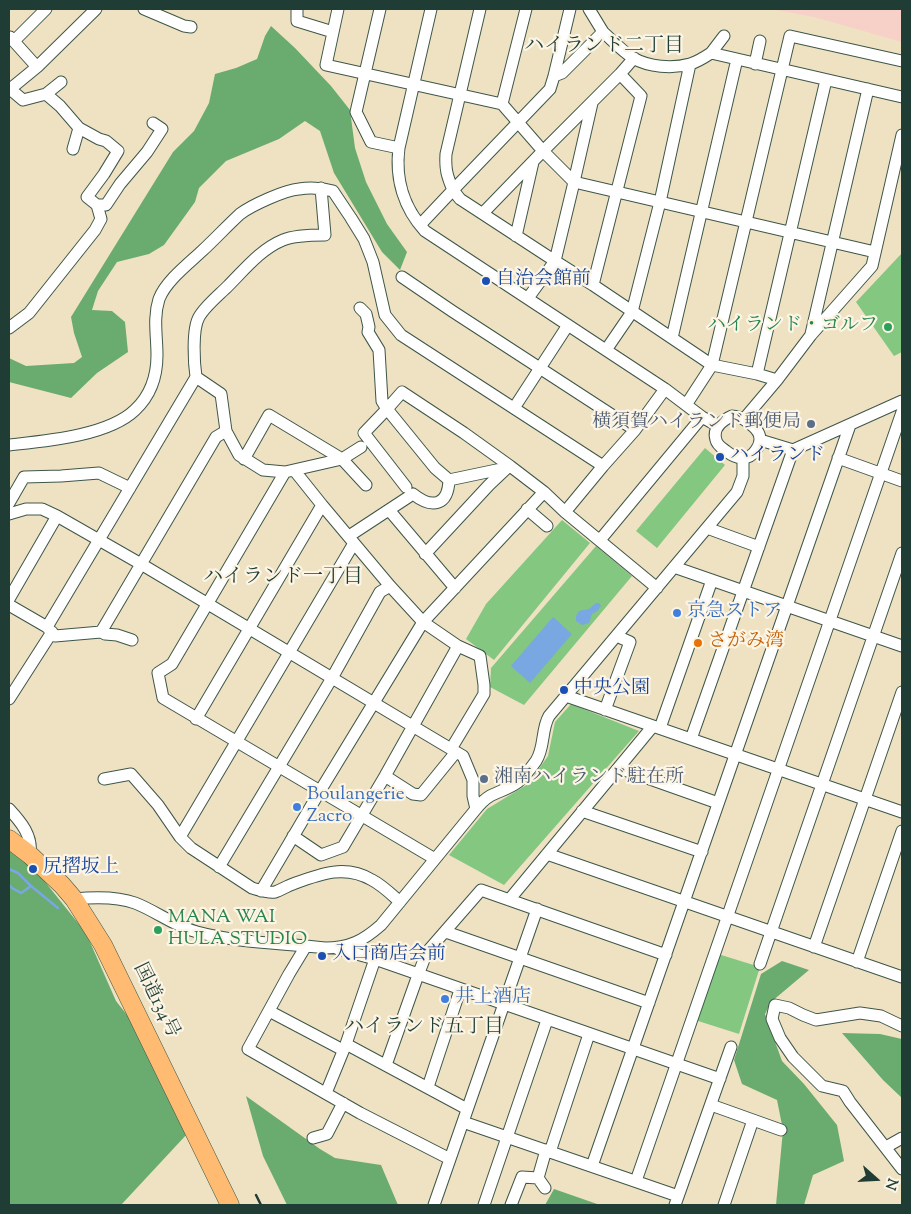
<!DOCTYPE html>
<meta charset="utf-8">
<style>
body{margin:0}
#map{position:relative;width:911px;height:1214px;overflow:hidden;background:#efe2c2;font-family:"Sorts Mill Goudy",serif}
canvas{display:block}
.frame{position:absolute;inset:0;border:10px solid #1f3d34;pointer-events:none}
.north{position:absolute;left:851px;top:1154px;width:50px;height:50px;-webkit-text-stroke:4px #fcf5e5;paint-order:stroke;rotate:109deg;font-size:14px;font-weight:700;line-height:20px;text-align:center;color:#1f3d34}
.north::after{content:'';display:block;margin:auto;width:18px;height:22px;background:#1f3d34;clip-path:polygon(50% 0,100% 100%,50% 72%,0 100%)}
</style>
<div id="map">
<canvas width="911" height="1214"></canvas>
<div class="frame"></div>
<div class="north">N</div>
</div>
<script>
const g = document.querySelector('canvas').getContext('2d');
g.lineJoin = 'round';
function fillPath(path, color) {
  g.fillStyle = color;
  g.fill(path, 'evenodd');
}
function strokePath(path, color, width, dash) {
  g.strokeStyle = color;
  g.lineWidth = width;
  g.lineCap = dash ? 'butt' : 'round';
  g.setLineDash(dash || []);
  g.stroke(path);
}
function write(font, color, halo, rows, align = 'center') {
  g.font = font + ' "Sorts Mill Goudy","Noto Serif JP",serif';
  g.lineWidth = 4.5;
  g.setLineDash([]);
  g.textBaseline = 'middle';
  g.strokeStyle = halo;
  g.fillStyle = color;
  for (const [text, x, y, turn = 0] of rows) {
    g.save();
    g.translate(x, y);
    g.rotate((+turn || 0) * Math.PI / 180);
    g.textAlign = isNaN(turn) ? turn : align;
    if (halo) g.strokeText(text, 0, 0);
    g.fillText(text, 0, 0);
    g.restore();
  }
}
const built = new Path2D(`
 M 770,9 L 902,9 L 902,42 L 814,17 Z`);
const green = new Path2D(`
 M 902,253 L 902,352 L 894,356 L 856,302 Z
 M 705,448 L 725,465 L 657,548 L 636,531 Z
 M 562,520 L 590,543 L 494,660 L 466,639 L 486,604 Z
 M 596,546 L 632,576 L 524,705 L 490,687 L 491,668 Z
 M 571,704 L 639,731 L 504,885 L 449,855 L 487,809 L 528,784 L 548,756 L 555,722 Z
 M 718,954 L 760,967 L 739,1034 L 695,1020 Z`);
const forest = new Path2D(`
 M 271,26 L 295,48 L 331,86 L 350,110 L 355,148 L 366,182 L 387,224 L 407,252 L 400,270 L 382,252 L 334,173 L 320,131 L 305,121 L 279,139 L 226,161 L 199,188 L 195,202 L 164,245 L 149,254 L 117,262 L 98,291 L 92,310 L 112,311 L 125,322 L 128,352 L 97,373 L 71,398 L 9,382 L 9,358 L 26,366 L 74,363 L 82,357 L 74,333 L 71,317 L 173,152 L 194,131 L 209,103 L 215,74 L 236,68 L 257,59 L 265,36 Z
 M 9,849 L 30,863 L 86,933 L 116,1001 L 142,1034 L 188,1133 L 121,1205 L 9,1205 Z
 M 782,961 L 809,970 L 771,1002 L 765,1014 L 782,1061 L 804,1084 L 837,1125 L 844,1161 L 813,1175 L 804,1205 L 776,1205 L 783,1130 L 777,1100 L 742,1084 L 734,1060 L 761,974 Z
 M 842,1033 L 880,1034 L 902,1039 L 902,1098 L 883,1080 Z
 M 246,1096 L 320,1149 L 335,1158 L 381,1165 L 398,1205 L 287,1205 L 263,1156 Z
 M 554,1189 L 600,1205 L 545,1205 Z`);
const water = new Path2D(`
 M 596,603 L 599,603 L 601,606 L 597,611 L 592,614 L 589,623 L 582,625 L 576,621 L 576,616 L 579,611 L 589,609 Z
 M 553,617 L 572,634 L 530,683 L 511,666 Z`);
const stream = new Path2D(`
 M 9,869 L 18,873 L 31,886 L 58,908
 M 9,885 L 12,888 L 21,893 L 31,886`);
const minor = new Path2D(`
 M 144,9 L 184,26 L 191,27
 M 297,9 L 297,21 L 333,32
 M 338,9 L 326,65 L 502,104 L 543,151 L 574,182 L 875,252
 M 380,9 L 356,112 L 371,142 L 399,148
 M 431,9 L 399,148 C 395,179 404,208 425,231 L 665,389 L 702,417 L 718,426
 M 480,9 L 446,154 C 445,169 447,176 453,190 L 550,89 L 554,76 L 562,73 L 603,32 C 613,41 622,51 633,58 C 649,67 672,69 690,64 C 697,62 705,57 711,53 L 902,97
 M 589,9 L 603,32
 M 10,37 L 37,67
 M 14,41 L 46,9
 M 711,53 L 724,36
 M 755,64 L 760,41
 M 554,76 L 570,9
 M 10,89 L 23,100 L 46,94 L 61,82
 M 9,90 L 37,67 L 96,9
 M 502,104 L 526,9
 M 73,149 L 79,128
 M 97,205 L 106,205 L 120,184 L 147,152 L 162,129 L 153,123
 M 483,213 L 543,151 L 620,74 L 634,58
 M 420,225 L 453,190 L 460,199 L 555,261 L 593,285 L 712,365 L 757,374 L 777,380
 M 516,236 L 533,162
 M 402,277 L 452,311 L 635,430
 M 593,285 L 641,96 L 620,74
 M 528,298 L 555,261 L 574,182 L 592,103
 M 360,308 L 366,314 L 369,327 L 368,332 L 379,350 L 382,401 L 387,409 L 364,433 L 406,487
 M 9,328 L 29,313 L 95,230 L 101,219 L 97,205 L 87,197 L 104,174 L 118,151 L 106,141 L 99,139 L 79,128 L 60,106 L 46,94
 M 811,334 L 868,89
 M 672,338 L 737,59
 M 606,350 L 632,312 L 660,202 L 690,64
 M 757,374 L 826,80
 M 196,377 L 221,394 L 226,431 L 239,455 L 263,470 L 285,472 L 342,459 L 366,485
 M 686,405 L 712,365 L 790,36 L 902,61
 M 514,408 L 568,325
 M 732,416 C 740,416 744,419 750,424 C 759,430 764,439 756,450 C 748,462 736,459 726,451 C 722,448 717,445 716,440 C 712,428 723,420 732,416 Z
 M 744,419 L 777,380 L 811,335 L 872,266 L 902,135
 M 760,440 L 793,450 L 902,401
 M 9,445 C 45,441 108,436 135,410 C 150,396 157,376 157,355 C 157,336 153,318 159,299 C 166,281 188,264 202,251 C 215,239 227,226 240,214 C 252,205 285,190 299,189 C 311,187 322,188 333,191 L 351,218 L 364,239 L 373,262 L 385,315 L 401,335 L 603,466 L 635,430 L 665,389
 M 838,458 L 902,481
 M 244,459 L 269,415 L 342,459 L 361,447
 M 294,470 L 322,505 L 390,586 L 423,622 L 458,646 L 480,656 L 484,685 L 484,694 L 451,749
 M 285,472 L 172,664 L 158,673 L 163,698 L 435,859
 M 449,480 L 435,468 L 387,409 L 402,392 L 464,433 L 510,466 L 544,492 L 565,512 L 657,588
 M 9,503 L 24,477 L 61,476 L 99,473 L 130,488
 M 527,509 L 547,526
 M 389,510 L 455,588
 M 565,512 L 603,466
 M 9,514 L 26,509 L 42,509 L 57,516 L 141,564 L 451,749 L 463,756 L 473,780 L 473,796 L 476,809
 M 707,528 L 759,547
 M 349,536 L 413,494 C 432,509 448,506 449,480 L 506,468
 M 600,540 L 702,417
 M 425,554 L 489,485 L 507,468
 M 674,567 L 902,646
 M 9,599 L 57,516
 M 9,605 L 47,627 L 55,636 L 101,632 L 216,437 L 226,431
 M 47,627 L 196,377 C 194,363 192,329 199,317 C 205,306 219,295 228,286 C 245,269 261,249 283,240 C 295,235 313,235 325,235 L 321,188
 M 101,632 L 105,634 L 117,635 L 132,640
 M 566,696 L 902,812
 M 9,699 L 52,632
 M 605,710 L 630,642 L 621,638
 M 196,719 L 322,505
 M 660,728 L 712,580
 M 691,739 L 793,450
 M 619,768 L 718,803
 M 385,776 L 413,794 L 421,795 L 456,752
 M 104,779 L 131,774 L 158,805 L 180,837 L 191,848 L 252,888 C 259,890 268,893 275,892 C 281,890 287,886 293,884 C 320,874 345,864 372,880 C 382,885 391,894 400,902
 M 9,809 C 21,822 33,836 30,855
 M 582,811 L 702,852
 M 293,836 L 321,855 L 343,847 L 385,776 L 458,646
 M 180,837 L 354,543
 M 547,854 L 902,977
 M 219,867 L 332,678 L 380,592 L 390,586
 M 261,891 L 320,791 L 423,622 L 544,492
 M 74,899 C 94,897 116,896 135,903 C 156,911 174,926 197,932 C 238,943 282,943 325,948 C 349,948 363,941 381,925 L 476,809 C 480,804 485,799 490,796 C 500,791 510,788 518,782 C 525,776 531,768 536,761 C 545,747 541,730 549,716 L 737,492 L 743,476 L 743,459
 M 509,900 L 653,726
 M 446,932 L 649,1003
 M 306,946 L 289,974 L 248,1049 L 360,1113 L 450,1159
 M 814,947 L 902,692
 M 338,949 L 375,959 L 720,1079
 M 857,962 L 902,831
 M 760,964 L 902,553
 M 269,1011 L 343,1050
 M 902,1026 L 881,1016 L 860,1013 L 816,1020 L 803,1015 L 789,1008 L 775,1005 L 772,1019 L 780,1038 L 793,1057 L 822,1086 L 843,1091 L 850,1102 L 902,1169
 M 346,1044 L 467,1109
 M 386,1065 L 418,975 L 427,952 L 481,890 L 666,955
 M 428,1087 L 460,990
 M 326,1093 L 346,1044 L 375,959
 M 711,1105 L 753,1120 L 724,1205
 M 753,1120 L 781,1130
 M 463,1122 L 678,1196
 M 313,1138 L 327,1134 L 343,1103
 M 886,1147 L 902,1138
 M 550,1152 L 589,1034
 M 592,1166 L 850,425
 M 636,1181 L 902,412
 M 545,1188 L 538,1178 L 546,1150
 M 434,1205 L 537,909
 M 484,1205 L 547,1020
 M 511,1205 L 522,1177 L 538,1178
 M 675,1205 L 731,1047`);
const highway = new Path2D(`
 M 9,839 L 30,855 L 62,885 L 74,899 L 103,945 L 230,1205`);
const rail = new Path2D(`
 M 256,1195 L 261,1205`);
const markers = [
 [486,281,5,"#1a4fb4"],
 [888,327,5,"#2e9e5b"],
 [811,424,5,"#5c6f8a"],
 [720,457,5,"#1a4fb4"],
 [677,613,5,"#3f7fe0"],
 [698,643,5,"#e8710a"],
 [564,690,5,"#1a4fb4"],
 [484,779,5,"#5c6f8a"],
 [297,807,5,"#3f7fe0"],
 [33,869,5,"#1a4fb4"],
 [158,930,5,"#2e9e5b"],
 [322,956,5,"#1a4fb4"],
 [445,999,5,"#3f7fe0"]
];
const transitNames = [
 ["自治会館前",496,281],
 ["ハイランド",730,457],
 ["中央公園",574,690],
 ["尻摺坂上",43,869],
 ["入口商店会前",332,956]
];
const leisureNames = [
 ["ハイランド・ゴルフ",878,327],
 ["MANA WAI",168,919,"left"],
 ["HULA STUDIO",168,941,"left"]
];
const serviceNames = [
 ["横須賀ハイランド郵便局",801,424],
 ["湘南ハイランド駐在所",494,779,"left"]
];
const shopNames = [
 ["京急ストア",687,613],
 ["Boulangerie",307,796],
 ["Zacro",307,818],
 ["井上酒店",455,999]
];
const foodNames = [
 ["さがみ湾",708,643]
];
const streetNames = [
 ["国道134号",155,1001,64]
];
const neighbourhoodNames = [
 ["ハイランド二丁目",604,48],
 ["ハイランド一丁目",283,579],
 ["ハイランド五丁目",424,1029]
];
fillPath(built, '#f7d1c7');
fillPath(green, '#83c781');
fillPath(forest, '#6aac6f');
fillPath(water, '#78a7e2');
strokePath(stream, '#78a7e2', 2.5);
strokePath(minor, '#3e5649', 13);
strokePath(highway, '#3e5649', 19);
strokePath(minor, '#fff', 11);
strokePath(highway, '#febb71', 18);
strokePath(rail, '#1f3d34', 2.5);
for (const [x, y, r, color] of markers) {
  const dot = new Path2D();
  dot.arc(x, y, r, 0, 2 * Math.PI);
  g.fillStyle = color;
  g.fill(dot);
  strokePath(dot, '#fcf5e5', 2);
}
write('19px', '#164399', '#fcf5e5', transitNames, 'left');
write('19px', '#27864d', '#fcf5e5', leisureNames, 'right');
write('19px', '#4e5e75', '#fcf5e5', serviceNames, 'right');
write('19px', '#366cbe', '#fcf5e5', shopNames, 'left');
write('19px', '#c56008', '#fcf5e5', foodNames, 'left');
write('19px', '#1f3d34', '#fcf5e5', streetNames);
write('20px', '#1f3d34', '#fcf5e5', neighbourhoodNames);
</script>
